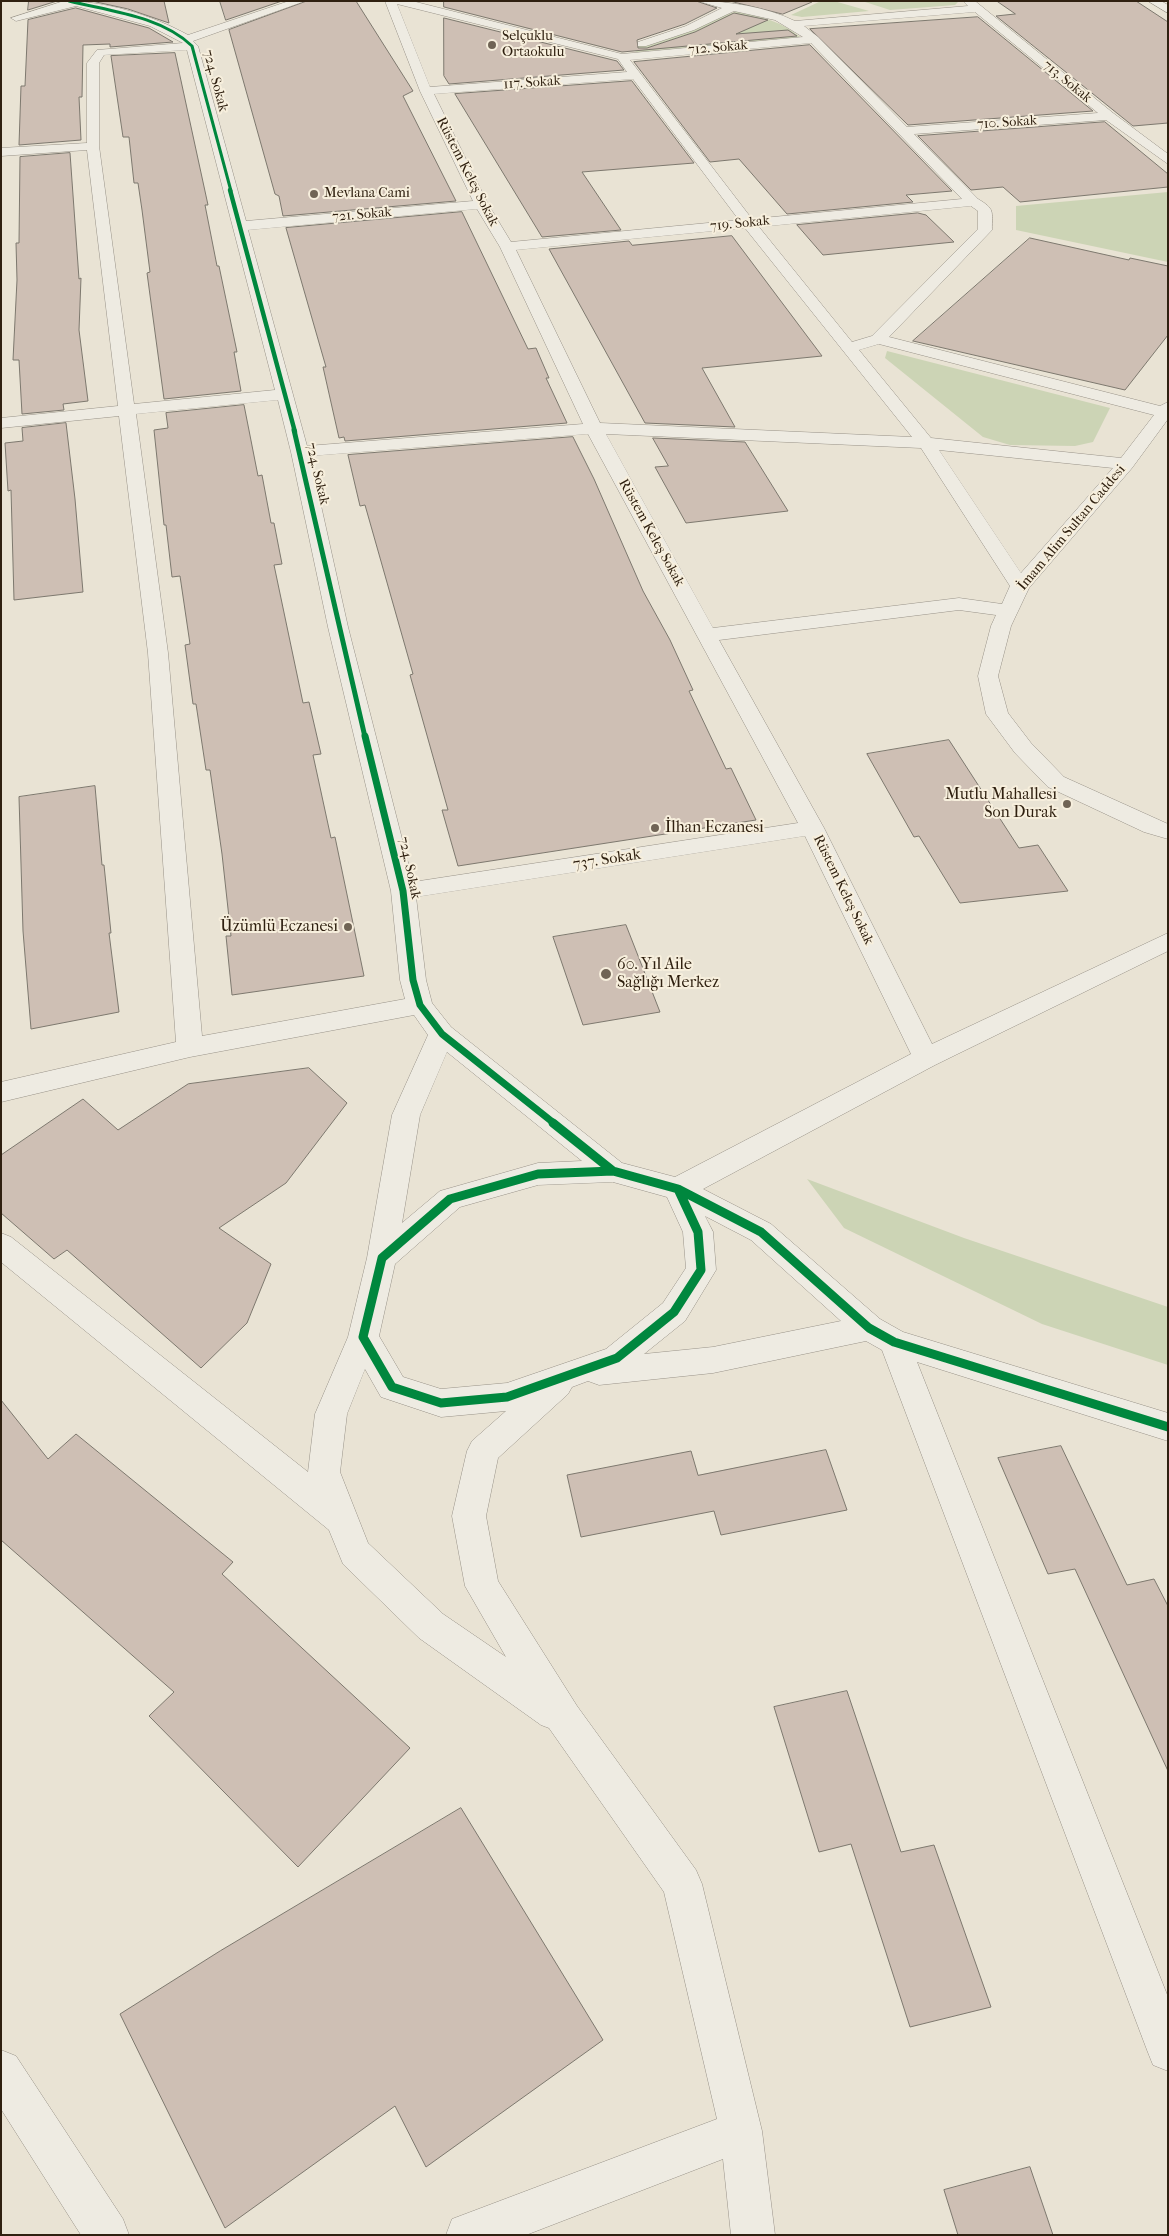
<!DOCTYPE html>
<meta charset="utf-8">
<style>
body{margin:0}
#map{position:relative;width:1169px;height:2236px;overflow:hidden;background:#e9e3d4;font-family:"IM FELL French Canon",serif}
canvas{display:block}
.frame{position:absolute;inset:0;border:2px solid #2f2010;pointer-events:none}
</style>
<div id="map">
<canvas width="1169" height="2236"></canvas>
<div class="frame"></div>
</div>
<script>
const g = document.querySelector('canvas').getContext('2d');
g.lineJoin = 'round';
function fillPath(path, color) {
  g.fillStyle = color;
  g.fill(path, 'evenodd');
}
function strokePath(path, color, width, dash) {
  g.strokeStyle = color;
  g.lineWidth = width;
  g.lineCap = dash ? 'butt' : 'round';
  g.setLineDash(dash || []);
  g.stroke(path);
}
function write(font, color, halo, rows, align = 'center') {
  g.font = font + ' "IM FELL French Canon",serif';
  g.lineWidth = 4;
  g.setLineDash([]);
  g.textBaseline = 'middle';
  g.strokeStyle = halo;
  g.fillStyle = color;
  for (const [text, x, y, turn = 0] of rows) {
    g.save();
    g.translate(x, y);
    g.rotate((+turn || 0) * Math.PI / 180);
    g.textAlign = isNaN(turn) ? turn : align;
    if (halo) g.strokeText(text, 0, 0);
    g.fillText(text, 0, 0);
    g.restore();
  }
}
const green = new Path2D(`
 M 821,1 L 834,1 L 869,11 L 802,17 L 791,15 Z
 M 862,1 L 956,1 L 958,2 L 955,5 L 890,10 Z
 M 737,11 C 761,17 781,21 800,37 L 637,52 L 630,49 Z
 M 1168,192 L 1168,262 L 1016,230 L 1016,206 Z
 M 887,351 L 1110,408 L 1093,442 L 1075,446 L 1010,445 L 983,437 L 885,358 Z
 M 807,1179 L 964,1238 L 1168,1307 L 1168,1365 L 1042,1324 L 844,1228 Z`);
const building = new Path2D(`
 M 29,1 L 57,1 L 28,10 Z
 M 92,1 L 164,1 L 169,23 L 128,9 Z
 M 220,1 L 282,1 L 226,20 Z
 M 307,1 L 356,1 L 413,91 L 403,96 L 456,201 L 283,216 L 279,196 L 275,194 L 229,30 Z
 M 444,1 L 696,1 L 717,8 L 685,24 L 637,40 L 638,48 L 647,48 L 695,32 L 734,13 L 768,20 L 736,34 L 788,30 L 797,36 L 622,52 L 444,7 Z
 M 730,1 L 812,1 L 812,2 L 783,14 Z
 M 997,1 L 1136,1 L 1168,22 L 1168,123 L 1133,126 L 996,16 L 1015,14 Z
 M 76,8 L 149,28 L 173,42 L 110,47 L 110,44 L 83,45 L 82,97 L 79,97 L 81,140 L 19,145 L 21,86 L 25,86 L 28,20 Z
 M 978,17 L 1093,111 L 908,125 L 810,29 Z
 M 444,18 L 617,61 L 624,70 L 449,84 L 444,76 Z
 M 810,45 L 952,191 L 906,195 L 913,202 L 787,214 L 739,159 L 710,162 L 634,62 Z
 M 175,53 L 208,205 L 205,205 L 217,266 L 219,266 L 237,352 L 234,352 L 241,391 L 164,399 L 147,273 L 150,272 L 142,210 L 138,183 L 134,183 L 129,137 L 123,137 L 111,56 Z
 M 632,81 L 694,163 L 582,172 L 621,230 L 542,237 L 455,94 Z
 M 1105,122 L 1168,174 L 1168,187 L 1020,202 L 1003,187 L 971,190 L 918,136 Z
 M 70,153 L 79,279 L 81,278 L 79,330 L 88,401 L 63,404 L 64,410 L 22,414 L 19,360 L 13,360 L 17,280 L 16,243 L 19,243 L 20,157 Z
 M 462,212 L 528,349 L 536,348 L 549,378 L 546,378 L 567,423 L 345,441 L 344,437 L 339,438 L 323,367 L 326,367 L 286,228 Z
 M 918,213 L 926,215 L 954,242 L 823,255 L 797,225 Z
 M 732,236 L 822,356 L 702,368 L 735,427 L 645,423 L 549,249 L 629,241 L 632,245 Z
 M 1030,238 L 1129,260 L 1130,258 L 1168,266 L 1168,335 L 1125,390 L 913,341 Z
 M 244,405 L 258,476 L 262,475 L 271,523 L 274,523 L 282,564 L 274,565 L 303,703 L 309,702 L 321,754 L 313,755 L 331,838 L 335,837 L 364,976 L 232,995 L 226,936 L 231,936 L 222,854 L 210,770 L 206,770 L 196,704 L 193,704 L 185,645 L 190,644 L 180,576 L 172,577 L 166,525 L 164,525 L 154,430 L 168,428 L 166,413 Z
 M 66,423 L 75,499 L 83,592 L 14,600 L 11,490 L 8,491 L 5,443 L 23,441 L 22,428 Z
 M 573,437 L 594,479 L 643,591 L 670,640 L 693,690 L 689,691 L 726,769 L 731,768 L 756,820 L 458,866 L 442,810 L 448,810 L 410,675 L 413,674 L 365,505 L 360,506 L 348,455 Z
 M 653,438 L 745,442 L 788,511 L 686,523 L 655,467 L 668,466 Z
 M 949,740 L 1019,848 L 1038,845 L 1068,891 L 960,903 L 919,836 L 914,837 L 867,754 Z
 M 95,786 L 102,865 L 104,865 L 111,933 L 109,933 L 119,1012 L 31,1029 L 23,931 L 19,797 Z
 M 626,925 L 660,1012 L 583,1025 L 553,937 Z
 M 309,1068 L 347,1103 L 286,1183 L 219,1228 L 271,1264 L 247,1323 L 201,1368 L 67,1250 L 54,1259 L 1,1213 L 1,1155 L 83,1099 L 118,1130 L 188,1084 Z
 M 1,1400 L 48,1459 L 76,1434 L 233,1562 L 222,1574 L 410,1748 L 298,1867 L 149,1716 L 174,1692 L 1,1540 Z
 M 1061,1446 L 1127,1585 L 1154,1579 L 1168,1606 L 1168,1771 L 1075,1569 L 1048,1574 L 998,1458 Z
 M 826,1450 L 847,1510 L 721,1535 L 714,1511 L 581,1537 L 567,1475 L 691,1451 L 698,1475 Z
 M 847,1691 L 901,1852 L 934,1845 L 991,2007 L 910,2027 L 851,1844 L 819,1852 L 774,1707 Z
 M 461,1808 L 603,2040 L 426,2167 L 395,2106 L 225,2228 L 120,2014 L 220,1951 Z
 M 1030,2167 L 1053,2235 L 958,2235 L 944,2190 Z`);
const minor = new Path2D(`
 M 64,1 C 105,1 152,15 188,35 L 289,1 L 305,1 L 193,41 L 198,46 L 246,221 L 473,201 L 420,91 L 385,1 L 412,1 L 622,54 L 803,37 L 775,20 L 734,11 L 694,30 L 646,46 L 638,46 L 638,42 L 686,26 L 722,8 L 698,1 C 729,1 766,7 795,21 L 968,6 L 963,1 L 975,1 L 1113,113 L 1168,154 L 1168,164 L 1106,120 L 914,134 L 978,199 C 995,209 992,211 992,230 L 889,337 L 1160,406 L 1168,402 L 1168,419 L 1132,468 L 1029,588 L 1011,626 L 998,676 L 1008,713 L 1031,743 L 1064,777 L 1168,824 L 1168,839 L 1144,832 L 1048,787 L 1015,753 L 986,714 L 978,676 L 991,626 L 996,615 L 959,610 L 719,640 L 824,828 L 932,1044 L 1168,933 L 1168,951 L 935,1065 L 703,1189 L 771,1224 L 880,1319 L 903,1332 L 1168,1413 L 1168,1441 L 917,1362 L 1168,1997 L 1168,2071 L 1153,2065 L 1147,2050 L 882,1350 L 866,1341 L 713,1373 L 599,1385 L 588,1381 L 572,1387 L 568,1394 L 498,1458 L 486,1516 L 498,1581 L 577,1706 L 696,1870 L 702,1884 L 762,2131 L 775,2235 L 731,2235 L 723,2159 L 526,2235 L 446,2235 L 452,2219 L 717,2119 L 664,1892 L 549,1728 L 541,1725 L 419,1638 L 343,1564 L 329,1530 L 1,1262 L 1,1233 L 11,1237 L 308,1472 L 315,1414 L 348,1337 L 367,1258 L 392,1115 L 428,1035 L 414,1015 L 190,1057 L 1,1102 L 1,1082 L 176,1042 L 148,653 L 119,416 L 1,428 L 1,418 L 118,406 L 87,150 L 1,156 L 1,148 L 87,143 L 87,63 L 97,50 L 183,43 L 150,26 L 76,6 L 16,21 L 11,18 ZM 397,4 L 618,59 L 627,72 L 430,87 ZM 975,12 L 1098,113 L 907,127 L 818,37 L 804,26 ZM 811,43 L 962,199 L 752,219 L 630,60 ZM 187,50 L 275,390 L 134,404 L 99,146 L 99,63 L 104,55 ZM 633,79 L 739,220 L 511,242 L 488,204 L 434,94 ZM 971,206 L 978,211 L 978,229 L 872,336 L 852,342 L 759,227 ZM 477,209 L 500,247 L 583,424 L 307,446 L 248,230 ZM 745,228 L 912,437 L 600,423 L 516,250 ZM 879,344 L 1154,415 L 1121,458 L 931,438 L 859,350 ZM 278,400 L 291,452 L 328,627 L 391,891 L 400,980 L 405,999 L 202,1036 L 168,653 L 136,414 ZM 588,434 L 798,823 L 413,882 L 348,627 L 310,456 ZM 606,434 L 921,448 L 1010,586 L 1002,604 L 959,598 L 713,628 ZM 939,450 L 1113,468 L 1021,573 ZM 805,836 L 911,1054 L 675,1177 L 622,1163 L 451,1027 L 432,1003 L 426,980 L 416,897 ZM 447,1052 L 582,1161 L 538,1163 L 440,1191 L 402,1223 L 420,1115 ZM 613,1182 L 667,1197 L 683,1232 L 686,1268 L 663,1303 L 606,1349 L 507,1383 L 441,1389 L 403,1377 L 379,1336 L 395,1264 L 460,1207 L 538,1185 ZM 705,1216 L 751,1240 L 841,1321 L 713,1347 L 644,1354 L 685,1321 L 716,1270 L 713,1232 ZM 365,1369 L 381,1397 L 441,1417 L 506,1411 L 472,1441 L 467,1451 L 452,1516 L 465,1586 L 506,1657 L 443,1614 L 368,1543 L 340,1472 L 347,1414 Z
 M 1148,1 L 1161,1 L 1168,5 L 1168,13 Z
 M 1,2050 L 16,2056 L 123,2219 L 129,2235 L 81,2235 L 1,2109 Z`);
const cyclewayFar4 = new Path2D(`
 M 69,1 C 109,11 161,16 192,46 L 231,191`);
const cyclewayFar3 = new Path2D(`
 M 230,190 L 295,432`);
const cyclewayFar2 = new Path2D(`
 M 294,430 L 365,737`);
const cyclewayFar1 = new Path2D(`
 M 365,736 L 403,891 L 413,980 L 420,1005 L 442,1034 L 555,1124`);
const cycleway = new Path2D(`
 M 553,1123 L 613,1171
 M 613,1171 L 678,1189 L 698,1232 L 701,1270 L 674,1312 L 617,1358 L 507,1397 L 441,1403 L 392,1387 L 363,1337 L 382,1258 L 450,1199 L 538,1174 Z
 M 678,1189 L 761,1232 L 869,1328 L 894,1342 L 1168,1427`);
const markers = [
 [492,45,5,"#706455"],
 [314,194,5,"#706455"],
 [1067,804,5,"#706455"],
 [655,828,5,"#706455"],
 [348,927,5,"#706455"],
 [606,974,6,"#706455"]
];
const farPoinames = [
 ["Selçuklu",502,37],
 ["Ortaokulu",502,53],
 ["Mevlana Cami",324,194]
];
const farStreetnames = [
 ["712. Sokak",718,48,-5],
 ["724. Sokak",215,81,75],
 ["713. Sokak",1067,82,39],
 ["117. Sokak",532,83,-4],
 ["710. Sokak",1007,123,-4],
 ["Rüstem Keleş Sokak",467,172,63],
 ["721. Sokak",362,215,-5],
 ["719. Sokak",740,224,-6],
 ["724. Sokak",317,474,77],
 ["İmam Alim Sultan Caddesi",1072,528,-50],
 ["Rüstem Keleş Sokak",651,533,61],
 ["724. Sokak",409,868,78],
 ["Rüstem Keleş Sokak",843,890,64]
];
const poiNames = [
 ["Mutlu Mahallesi",1057,795],
 ["Son Durak",1057,813],
 ["İlhan Eczanesi",665,828,"left"],
 ["Üzümlü Eczanesi",338,927],
 ["60. Yıl Aile",617,965,"left"],
 ["Sağlığı Merkez",617,983,"left"]
];
const streetNames = [
 ["737. Sokak",607,860,-9]
];
fillPath(green, '#ccd4b5');
fillPath(building, '#cebfb4');
strokePath(building, '#7d786e', 1);
strokePath(minor, '#989288', 1);
fillPath(minor, '#eeebe2');
strokePath(cyclewayFar4, '#00873e', 3);
strokePath(cyclewayFar3, '#00873e', 4.5);
strokePath(cyclewayFar2, '#00873e', 5);
strokePath(cyclewayFar1, '#00873e', 7);
strokePath(cycleway, '#00873e', 9);
for (const [x, y, r, color] of markers) {
  const dot = new Path2D();
  dot.arc(x, y, r, 0, 2 * Math.PI);
  g.fillStyle = color;
  g.fill(dot);
  strokePath(dot, '#f7efdd', 2);
}
write('14px', '#2f2010', '#f7efdd', farPoinames, 'left');
write('14px', '#2f2010', '#f7efdd', farStreetnames);
write('16px', '#2f2010', '#f7efdd', poiNames, 'right');
write('16px', '#2f2010', '#f7efdd', streetNames);
</script>
